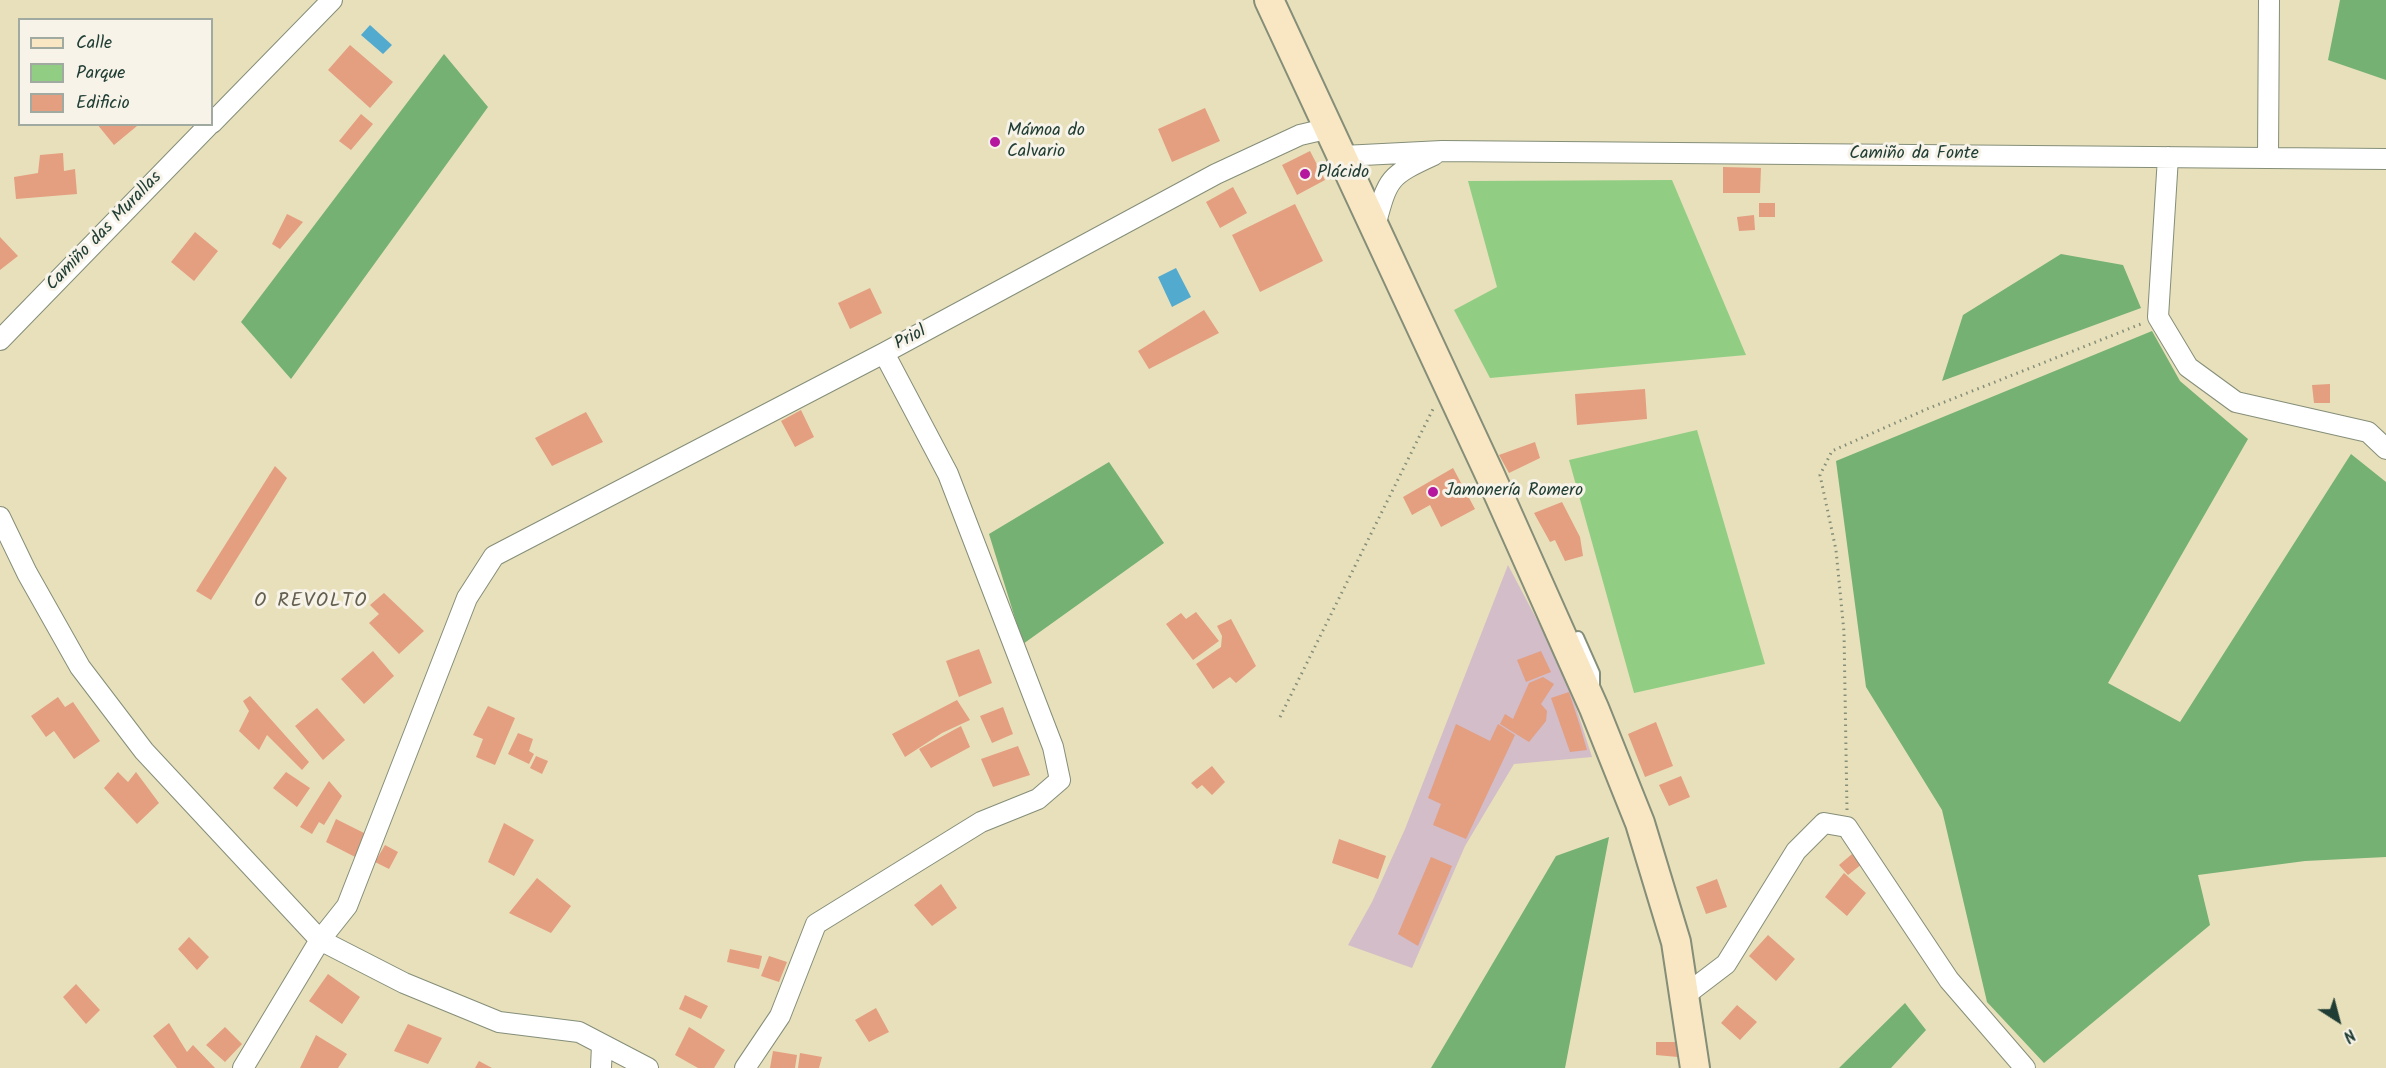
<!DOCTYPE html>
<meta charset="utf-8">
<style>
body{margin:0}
#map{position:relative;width:2386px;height:1068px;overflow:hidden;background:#e8e0bb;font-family:Kalam,sans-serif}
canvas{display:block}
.legend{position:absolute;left:18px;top:18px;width:195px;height:108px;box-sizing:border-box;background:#f7f3e8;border:2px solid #a1aaa0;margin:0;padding:8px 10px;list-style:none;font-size:18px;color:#1f3d34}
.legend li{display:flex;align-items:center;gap:12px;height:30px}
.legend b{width:30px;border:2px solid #a1aaa0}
.north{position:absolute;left:2308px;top:990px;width:60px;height:60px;-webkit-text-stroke:4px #f7f3e8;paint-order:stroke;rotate:144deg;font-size:16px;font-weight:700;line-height:24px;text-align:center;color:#1f3d34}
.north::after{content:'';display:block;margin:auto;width:21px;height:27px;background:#1f3d34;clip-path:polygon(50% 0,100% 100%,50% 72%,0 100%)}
</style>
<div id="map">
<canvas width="2386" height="1068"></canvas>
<ul class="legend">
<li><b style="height:8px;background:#f9e7c3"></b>Calle</li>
<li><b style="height:16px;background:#91ce84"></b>Parque</li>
<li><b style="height:16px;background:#e49e80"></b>Edificio</li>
</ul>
<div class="north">N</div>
</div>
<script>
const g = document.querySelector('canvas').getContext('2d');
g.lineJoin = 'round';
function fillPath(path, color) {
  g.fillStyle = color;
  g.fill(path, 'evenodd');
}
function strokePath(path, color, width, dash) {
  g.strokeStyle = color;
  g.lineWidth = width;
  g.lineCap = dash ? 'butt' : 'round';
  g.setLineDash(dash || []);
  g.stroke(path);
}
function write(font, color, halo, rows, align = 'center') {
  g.font = font + ' Kalam,sans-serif';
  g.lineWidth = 6;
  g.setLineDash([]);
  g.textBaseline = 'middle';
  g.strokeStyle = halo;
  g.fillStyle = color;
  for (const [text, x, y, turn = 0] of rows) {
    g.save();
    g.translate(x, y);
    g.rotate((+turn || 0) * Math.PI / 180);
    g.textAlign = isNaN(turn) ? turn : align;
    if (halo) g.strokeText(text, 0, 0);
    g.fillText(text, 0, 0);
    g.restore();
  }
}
const industrial = new Path2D(`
 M 1508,565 L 1565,673 L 1592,757 L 1514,764 L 1465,846 L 1412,968 L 1348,945 L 1372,902 L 1405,829 Z`);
const green = new Path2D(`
 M 1672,180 L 1746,355 L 1490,378 L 1454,310 L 1497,287 L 1468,181 Z
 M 1697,430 L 1765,664 L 1634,693 L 1569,460 Z`);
const forest = new Path2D(`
 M 2340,0 L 2386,0 L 2386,80 L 2328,60 Z
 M 444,54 L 488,107 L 291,379 L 241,322 Z
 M 2061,254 L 2123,265 L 2141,308 L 1942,381 L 1963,315 Z
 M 2152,331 L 2180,381 L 2248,439 L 2108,683 L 2180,722 L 2351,454 L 2386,482 L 2386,857 L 2305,861 L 2198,875 L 2210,925 L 2044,1063 L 1987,1002 L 1942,810 L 1866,687 L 1836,461 Z
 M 1109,462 L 1164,543 L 1023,644 L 989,534 Z
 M 1609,837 L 1565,1068 L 1431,1068 L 1556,856 Z
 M 1905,1003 L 1926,1030 L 1891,1068 L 1839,1068 Z`);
const water = new Path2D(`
 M 370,25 L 392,45 L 383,54 L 361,35 Z
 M 1176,268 L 1191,297 L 1172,307 L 1158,277 Z`);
const building = new Path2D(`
 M 350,45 L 393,82 L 370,108 L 328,70 Z
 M 1205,108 L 1220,141 L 1172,162 L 1158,129 Z
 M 361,114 L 373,124 L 351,150 L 339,141 Z
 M 97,124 L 136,124 L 137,126 L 114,145 Z
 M 1310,151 L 1325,180 L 1297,195 L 1282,165 Z
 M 63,153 L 64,171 L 75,169 L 77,194 L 16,199 L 14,177 L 38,173 L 40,155 Z
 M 1723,167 L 1761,168 L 1760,193 L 1723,193 Z
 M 1233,187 L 1247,213 L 1220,228 L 1206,202 Z
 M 1759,203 L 1775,203 L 1775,217 L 1759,217 Z
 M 1295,204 L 1323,261 L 1260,292 L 1232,235 Z
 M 287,214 L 303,222 L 280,249 L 272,244 Z
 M 1754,215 L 1755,230 L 1739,231 L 1737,217 Z
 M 195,232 L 218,251 L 194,281 L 171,262 Z
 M 0,237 L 18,256 L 0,270 Z
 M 870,288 L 882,313 L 850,329 L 838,303 Z
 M 1204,310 L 1219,333 L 1149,369 L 1138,351 Z
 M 2330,384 L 2330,403 L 2314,403 L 2312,385 Z
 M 1645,389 L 1647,419 L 1577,425 L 1575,394 Z
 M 801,410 L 814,437 L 795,447 L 781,421 Z
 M 586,412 L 603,442 L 552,466 L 535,438 Z
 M 1535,442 L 1540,458 L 1509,473 L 1499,455 Z
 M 275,466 L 287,478 L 211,600 L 196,591 Z
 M 1453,468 L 1475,509 L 1441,527 L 1430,505 L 1412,515 L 1403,497 Z
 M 1562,502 L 1580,537 L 1583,556 L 1565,561 L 1555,540 L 1550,542 L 1534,513 Z
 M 384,593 L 424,631 L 399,654 L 369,623 L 379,614 L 370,605 Z
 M 1196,612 L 1219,641 L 1193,660 L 1166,624 L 1181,613 L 1186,619 Z
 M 1231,619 L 1256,666 L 1236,683 L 1230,677 L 1213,689 L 1196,664 L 1221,647 L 1222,636 L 1217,626 Z
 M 979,649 L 992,683 L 959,697 L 946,661 Z
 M 373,651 L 394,676 L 364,704 L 341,679 Z
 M 1541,651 L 1551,672 L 1526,682 L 1517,660 Z
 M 1543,677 L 1554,684 L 1541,704 L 1547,711 L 1546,721 L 1529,742 L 1500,724 L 1505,714 L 1513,719 L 1529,683 Z
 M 1569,692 L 1580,726 L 1587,750 L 1570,752 L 1551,698 Z
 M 250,696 L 309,762 L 302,770 L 267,735 L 259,750 L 239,731 L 249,711 L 243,701 Z
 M 58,697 L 65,707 L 73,702 L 100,741 L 74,759 L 54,731 L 46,737 L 31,716 Z
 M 957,700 L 970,720 L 942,733 L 905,757 L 892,734 Z
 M 488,706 L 515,718 L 495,765 L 476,757 L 483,739 L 473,735 Z
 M 1003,707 L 1013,734 L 992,743 L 980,716 Z
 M 317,708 L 345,740 L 323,760 L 295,726 Z
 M 1656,722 L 1673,766 L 1645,777 L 1628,734 Z
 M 1456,724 L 1490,741 L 1498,724 L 1515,735 L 1466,839 L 1433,825 L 1441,804 L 1428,798 Z
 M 961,726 L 970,747 L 931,768 L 919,749 Z
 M 518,733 L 533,739 L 529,751 L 534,754 L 529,764 L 508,754 Z
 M 1018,746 L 1030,775 L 993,787 L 981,759 Z
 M 536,756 L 548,761 L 542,774 L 530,768 Z
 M 1212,766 L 1225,782 L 1212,795 L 1202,785 L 1197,789 L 1191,783 Z
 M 118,772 L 128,782 L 136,772 L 159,803 L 137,824 L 104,788 Z
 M 286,772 L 310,788 L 297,807 L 273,788 Z
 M 1681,776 L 1690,797 L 1669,806 L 1659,785 Z
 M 329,781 L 342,796 L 324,825 L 319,822 L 312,834 L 300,827 Z
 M 336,819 L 370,836 L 361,860 L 326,842 Z
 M 504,823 L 534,840 L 514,876 L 488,862 Z
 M 1339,839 L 1386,856 L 1378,879 L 1332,863 Z
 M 385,845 L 398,852 L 389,869 L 375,862 Z
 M 1852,854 L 1862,864 L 1848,875 L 1839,865 Z
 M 1431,857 L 1452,866 L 1418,946 L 1398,934 Z
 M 1844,873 L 1866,893 L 1847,916 L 1825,897 Z
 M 537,878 L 571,906 L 551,933 L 509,913 Z
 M 1717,879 L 1727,907 L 1706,914 L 1696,887 Z
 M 941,884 L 957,908 L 932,926 L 914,905 Z
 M 1768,935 L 1795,959 L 1776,981 L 1749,956 Z
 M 189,937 L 209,957 L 197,970 L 178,949 Z
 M 730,949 L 762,956 L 759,969 L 727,962 Z
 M 769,956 L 787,962 L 779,982 L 761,976 Z
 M 328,974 L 360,997 L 342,1024 L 309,1001 Z
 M 76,984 L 100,1010 L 86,1024 L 63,997 Z
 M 685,995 L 708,1006 L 701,1019 L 679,1009 Z
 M 1737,1005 L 1757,1022 L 1740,1040 L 1721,1023 Z
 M 876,1008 L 889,1032 L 869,1042 L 855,1020 Z
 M 169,1023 L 187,1052 L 193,1045 L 215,1068 L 177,1068 L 153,1036 Z
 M 408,1024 L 442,1038 L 428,1064 L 394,1051 Z
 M 225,1027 L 242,1044 L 225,1062 L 206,1045 Z
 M 689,1027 L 725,1050 L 714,1068 L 698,1068 L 675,1055 Z
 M 316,1035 L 347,1054 L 338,1068 L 300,1068 Z
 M 1656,1042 L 1677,1042 L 1678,1057 L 1656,1055 Z
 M 773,1051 L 797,1055 L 795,1068 L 770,1068 Z
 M 800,1053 L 822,1057 L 819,1068 L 798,1068 Z
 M 479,1061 L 492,1068 L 475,1068 Z`);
const path = new Path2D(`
 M 1280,717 L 1434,407
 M 1847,810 L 1844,632 L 1836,550 L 1820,475 L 1832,451 L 1927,409 L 2141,324`);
const service = new Path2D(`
 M 1578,637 L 1594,673 L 1594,686`);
const minor = new Path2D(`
 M 212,123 L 332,0
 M 1343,156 L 1442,151 L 2386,159
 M 2168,157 L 2158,317 L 2188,367 L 2236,402 L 2368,432 L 2386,449
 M 2268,157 L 2269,0
 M 1375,226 C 1388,178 1388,176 1434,155
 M 0,340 L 210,124
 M 0,517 L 27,573 L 80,667 L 144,751 L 320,940 L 404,983 L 499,1022 L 579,1032 L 648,1068
 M 1684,996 L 1726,964 L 1796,851 L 1824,823 L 1847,827 L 1949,980 L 2025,1068
 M 243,1068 L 320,940 L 347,906 L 467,598 L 494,556 L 884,353 L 1216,174 L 1300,135 L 1330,128
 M 601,1068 L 602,1045
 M 745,1068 L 780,1016 L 816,924 L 981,822 L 1038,799 L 1060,780 L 1053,747 L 948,474 L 884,353`);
const secondary = new Path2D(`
 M 1269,0 L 1490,475 L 1594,708 L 1640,823 L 1676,942 L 1695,1068`);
const markers = [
 [995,142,6,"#b5179e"],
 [1305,174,6,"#b5179e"],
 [1433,492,6,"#b5179e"]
];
const poiNames = [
 ["Mámoa do",1007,132],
 ["Calvario",1007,153],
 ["Plácido",1317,174],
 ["Jamonería Romero",1445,492]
];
const streetNames = [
 ["Camiño da Fonte",1914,155],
 ["Camiño das Murallas",105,232,-46],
 ["Priol",911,339,-28]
];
const neighbourhoodNames = [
 ["O REVOLTO",311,603]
];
fillPath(industrial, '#d2bdc8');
fillPath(green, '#91ce84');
fillPath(forest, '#74b172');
fillPath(water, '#52aacf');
fillPath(building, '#e49e80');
strokePath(service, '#848e78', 14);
strokePath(minor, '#848e78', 22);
strokePath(secondary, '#848e78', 32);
strokePath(path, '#848e78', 3, [1.5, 4.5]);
strokePath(service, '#fff', 10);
strokePath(minor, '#fff', 20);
strokePath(secondary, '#f9e7c3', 28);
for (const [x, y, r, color] of markers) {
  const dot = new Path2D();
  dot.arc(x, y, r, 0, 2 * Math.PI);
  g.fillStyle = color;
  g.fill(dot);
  strokePath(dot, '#f7f3e8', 2);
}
write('18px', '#1f3d34', '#f7f3e8', poiNames, 'left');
write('18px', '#1f3d34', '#f7f3e8', streetNames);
g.letterSpacing = '1.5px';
write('20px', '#645f4f', '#f7f3e8', neighbourhoodNames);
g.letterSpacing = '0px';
</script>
